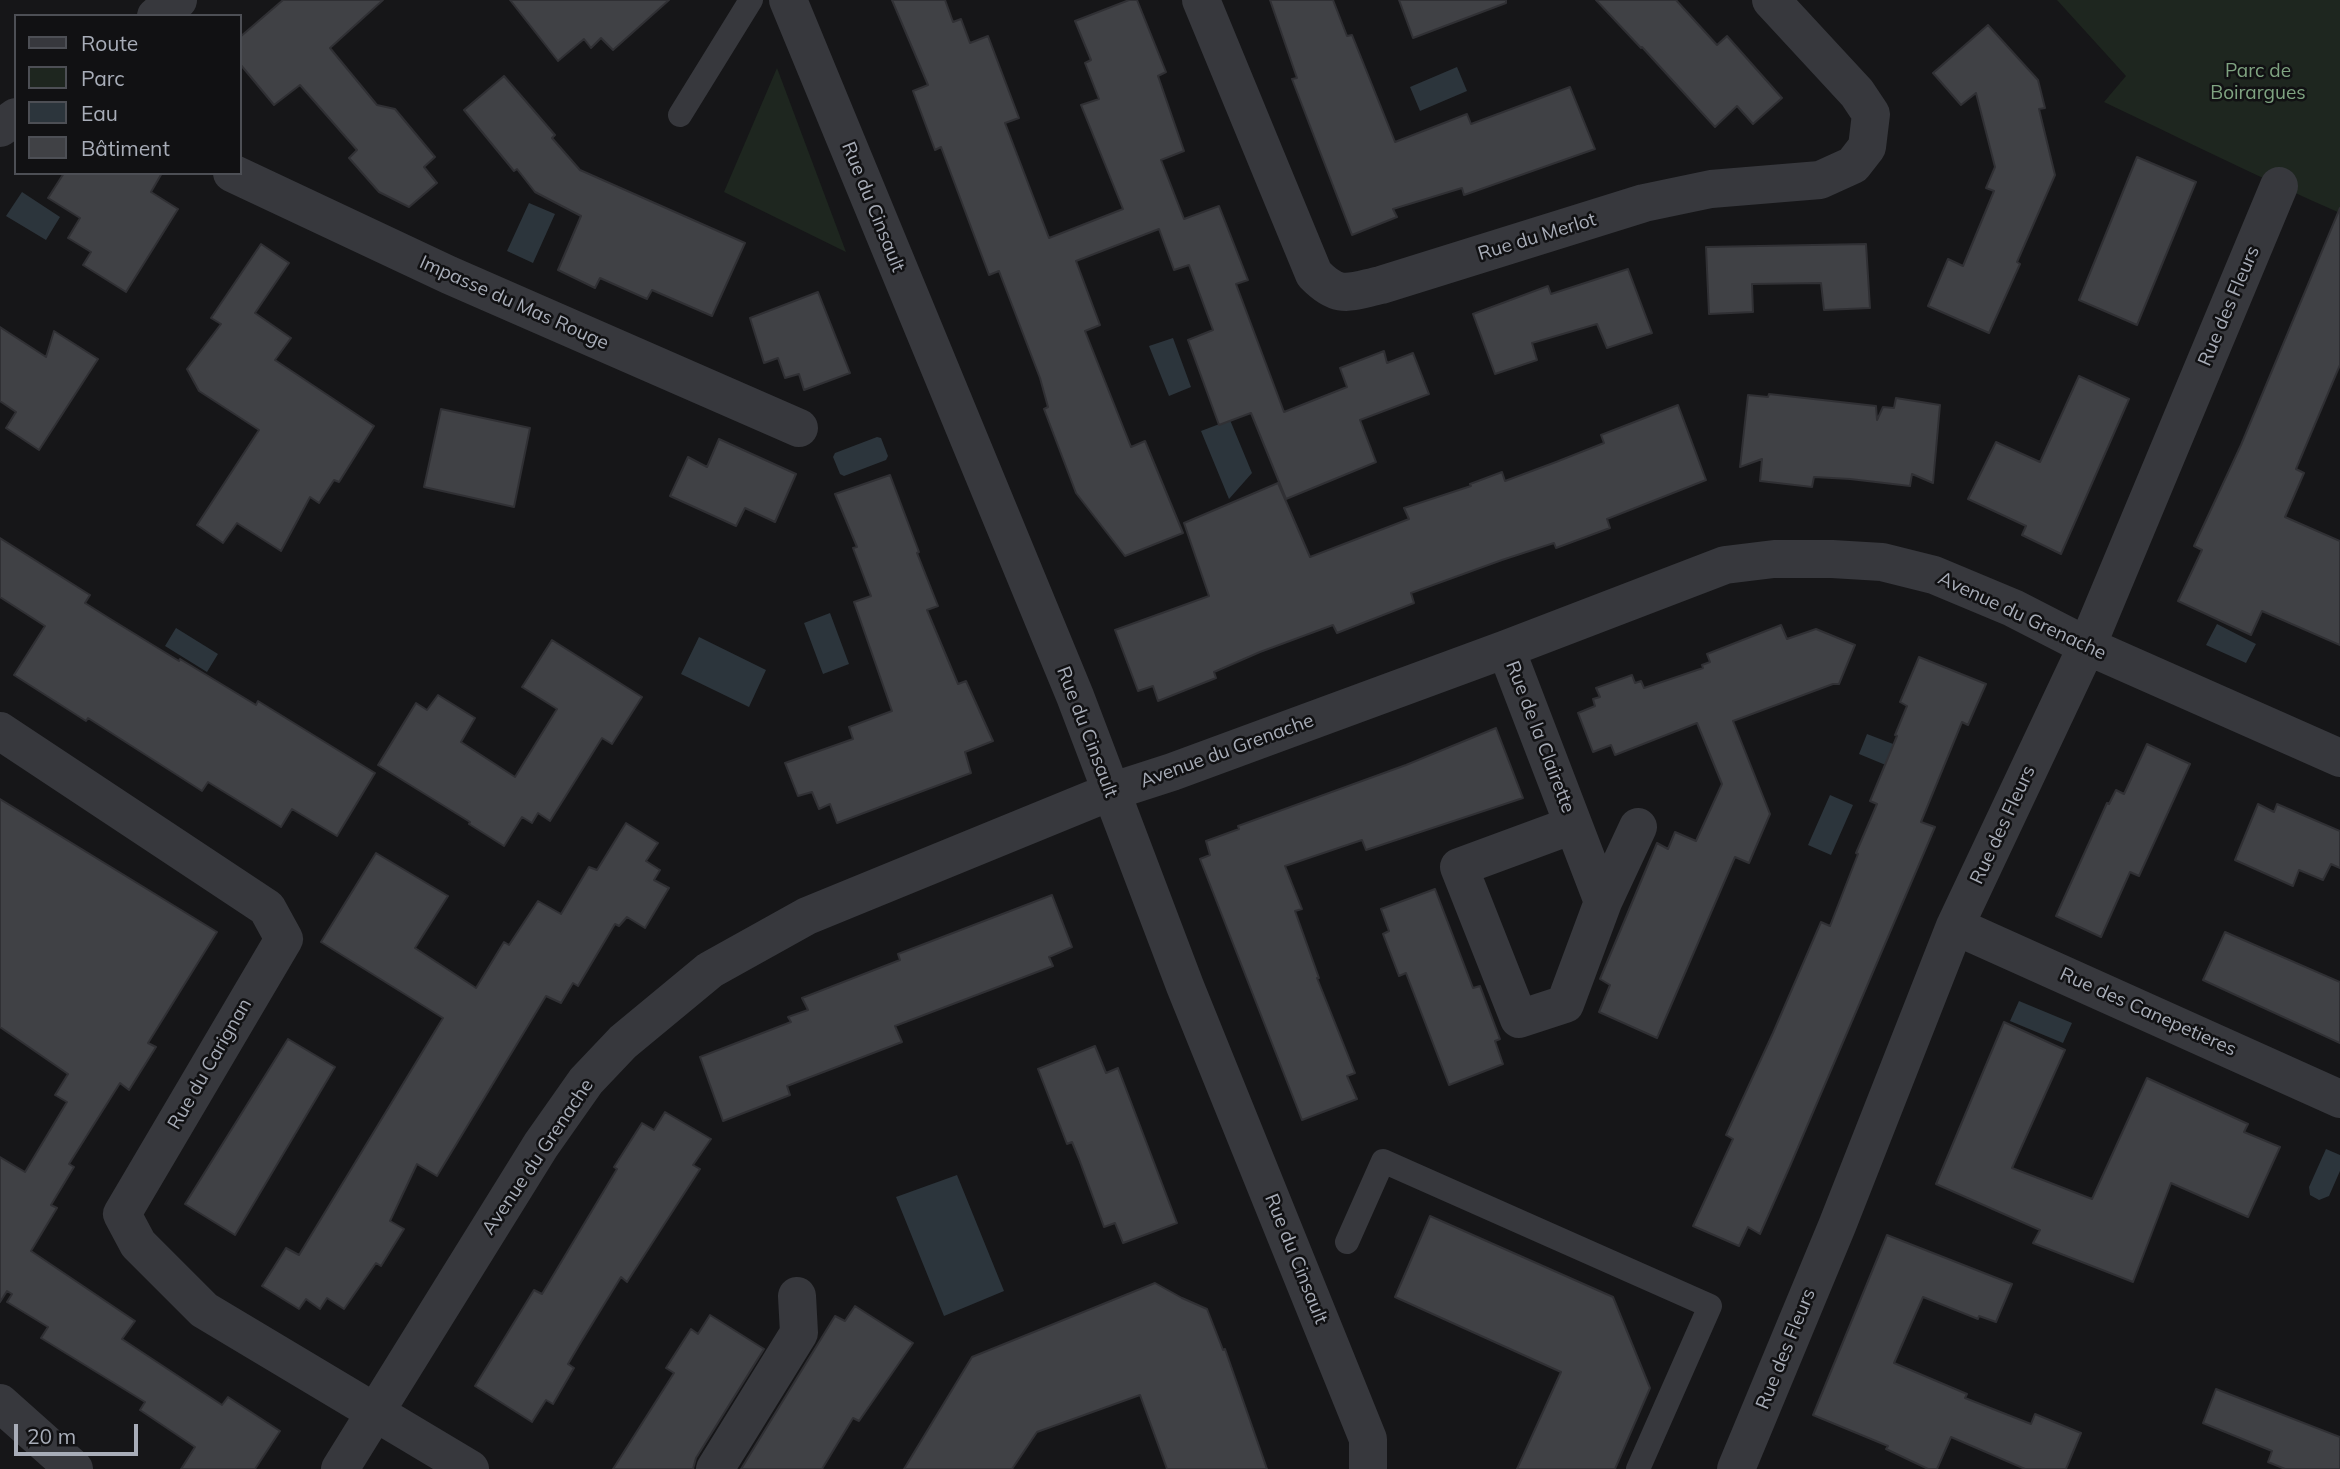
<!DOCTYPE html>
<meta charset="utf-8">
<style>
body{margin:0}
#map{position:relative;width:2340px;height:1469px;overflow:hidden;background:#161618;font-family:Mulish,sans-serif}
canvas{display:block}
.legend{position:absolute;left:14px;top:14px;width:228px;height:161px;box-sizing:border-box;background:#111113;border:2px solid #4d4f55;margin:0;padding:9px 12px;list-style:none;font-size:21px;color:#a8adb8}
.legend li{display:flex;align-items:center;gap:14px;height:35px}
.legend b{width:35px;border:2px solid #4d4f55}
.scale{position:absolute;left:14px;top:1424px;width:124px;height:32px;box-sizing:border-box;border:4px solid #a8adb8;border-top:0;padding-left:9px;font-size:21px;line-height:24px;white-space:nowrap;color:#a8adb8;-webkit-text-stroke:5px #111113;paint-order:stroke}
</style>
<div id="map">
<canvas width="2340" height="1469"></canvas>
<ul class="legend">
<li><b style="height:9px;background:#37383d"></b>Route</li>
<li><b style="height:19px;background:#1e261f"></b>Parc</li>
<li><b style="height:19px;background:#2c353c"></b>Eau</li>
<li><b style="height:19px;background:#404145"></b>Bâtiment</li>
</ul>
<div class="scale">20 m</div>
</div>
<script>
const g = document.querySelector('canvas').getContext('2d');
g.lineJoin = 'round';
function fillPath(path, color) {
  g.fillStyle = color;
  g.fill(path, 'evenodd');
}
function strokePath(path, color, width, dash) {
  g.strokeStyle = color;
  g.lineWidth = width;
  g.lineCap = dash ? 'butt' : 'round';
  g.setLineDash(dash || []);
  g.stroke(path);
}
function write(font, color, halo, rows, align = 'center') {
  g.font = font + ' Mulish,sans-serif';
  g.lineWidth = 5;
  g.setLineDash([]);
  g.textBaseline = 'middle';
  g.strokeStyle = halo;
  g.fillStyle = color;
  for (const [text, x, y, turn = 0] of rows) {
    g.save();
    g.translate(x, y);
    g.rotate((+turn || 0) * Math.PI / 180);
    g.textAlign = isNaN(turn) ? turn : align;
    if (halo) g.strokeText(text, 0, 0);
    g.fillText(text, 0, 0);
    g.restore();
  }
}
const green = new Path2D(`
 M 2057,0 L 2340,0 L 2340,213 C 2260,178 2182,139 2104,102 L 2126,76 Z
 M 777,68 L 846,252 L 724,192 Z`);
const water = new Path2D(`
 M 1457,67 L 1467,91 L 1420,111 L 1410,87 Z
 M 22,192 L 60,217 L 46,240 L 6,216 Z
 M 529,203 L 555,214 L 533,263 L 507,251 Z
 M 1173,338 L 1191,387 L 1169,396 L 1149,346 Z
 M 1230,420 L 1252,473 L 1229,499 L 1201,431 Z
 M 877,437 L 881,438 L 888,456 L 886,460 L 844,476 L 840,474 L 833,457 L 835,453 Z
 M 830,613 L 849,664 L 823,674 L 804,623 Z
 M 2217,624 L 2256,644 L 2246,663 L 2206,645 Z
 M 176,628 L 218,654 L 207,672 L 165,646 Z
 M 699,637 L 766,670 L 749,707 L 681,674 Z
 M 1867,734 L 1914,752 L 1905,773 L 1859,754 Z
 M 1830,795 L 1853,805 L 1831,855 L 1808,845 Z
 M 2019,1001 L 2072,1023 L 2063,1043 L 2010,1021 Z
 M 2326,1149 L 2340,1155 L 2340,1171 L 2329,1196 L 2319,1200 L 2310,1195 L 2309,1187 Z
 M 957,1175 L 1004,1291 L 944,1316 L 896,1197 Z`);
const building = new Path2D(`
 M 283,0 L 383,0 L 330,48 L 377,105 L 395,109 L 435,157 L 424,167 L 437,183 L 409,207 L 379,192 L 349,158 L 357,150 L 300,85 L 274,105 L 240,64 L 240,37 Z
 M 510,0 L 669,0 L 613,50 L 601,38 L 591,48 L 584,39 L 558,61 Z
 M 892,0 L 945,0 L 953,22 L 961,19 L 970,43 L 988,36 L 1019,118 L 1005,123 L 1049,238 L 1123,209 L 1081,105 L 1099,99 L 1085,63 L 1091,60 L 1075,21 L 1129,0 L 1137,0 L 1166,72 L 1158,76 L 1184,151 L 1161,160 L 1184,219 L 1219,206 L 1248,280 L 1236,284 L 1284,412 L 1347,387 L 1340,368 L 1384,351 L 1387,363 L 1413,353 L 1429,394 L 1360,420 L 1376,462 L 1286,499 L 1251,413 L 1219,425 L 1188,340 L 1213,330 L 1189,265 L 1174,270 L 1159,229 L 1076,261 L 1100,325 L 1085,331 L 1131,447 L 1145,441 L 1183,533 L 1125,556 L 1076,493 L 1044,409 L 1048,407 L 1040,378 L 999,271 L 989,275 L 941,147 L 935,150 L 913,91 L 928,85 Z
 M 1270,0 L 1333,0 L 1347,36 L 1352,35 L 1395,142 L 1467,114 L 1471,124 L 1570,87 L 1595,149 L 1464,195 L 1462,188 L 1393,209 L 1397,217 L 1352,235 L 1292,79 L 1297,78 Z
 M 1399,0 L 1506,0 L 1506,3 L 1413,38 Z
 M 1596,0 L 1676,0 L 1717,45 L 1727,36 L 1782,98 L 1753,124 L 1737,106 L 1715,127 L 1642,47 L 1641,48 Z
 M 1988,25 L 2038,80 L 2045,108 L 2039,109 L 2055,175 L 2017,262 L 2020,264 L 1989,333 L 1928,306 L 1948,259 L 1963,266 L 1994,191 L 1986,188 L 1995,167 L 1976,93 L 1961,105 L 1933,73 Z
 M 504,76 L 555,135 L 552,138 L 580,170 L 745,243 L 712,316 L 652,290 L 647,299 L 600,278 L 595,288 L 558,270 L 581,216 L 535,192 L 517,169 L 514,171 L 464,110 Z
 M 2137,157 L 2196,182 L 2137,325 L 2079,300 Z
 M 64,173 L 162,173 L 151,192 L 178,209 L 126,292 L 83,265 L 91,252 L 68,238 L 80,218 L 48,198 Z
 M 2340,208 L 2340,365 L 2296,469 L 2304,473 L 2285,517 L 2340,541 L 2340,645 L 2262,611 L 2251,635 L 2178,601 L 2202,550 L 2194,546 L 2241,445 Z
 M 261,244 L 289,263 L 255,313 L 291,338 L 275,360 L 374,426 L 339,482 L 334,480 L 319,503 L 310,497 L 281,551 L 237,523 L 223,543 L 197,525 L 259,430 L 199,391 L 187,369 L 221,324 L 211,318 Z
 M 1866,244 L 1870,308 L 1824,310 L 1821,283 L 1752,284 L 1753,312 L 1709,314 L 1706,247 Z
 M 1628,269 L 1652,333 L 1607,348 L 1597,324 L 1532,343 L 1537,360 L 1495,374 L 1473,314 L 1548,286 L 1551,294 Z
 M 818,292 L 850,373 L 804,390 L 799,374 L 785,378 L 778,358 L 764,363 L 750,318 Z
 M 0,327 L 46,357 L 54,331 L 98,359 L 39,450 L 6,428 L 16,412 L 0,401 Z
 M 2079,376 L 2129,399 L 2061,554 L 2022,535 L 2026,526 L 1968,499 L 1996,442 L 2040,462 Z
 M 1769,394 L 1876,406 L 1877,420 L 1883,407 L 1894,408 L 1896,398 L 1940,405 L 1933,483 L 1912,474 L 1910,486 L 1850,479 L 1814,477 L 1812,487 L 1760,481 L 1762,459 L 1740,467 L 1748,395 L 1768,397 Z
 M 1678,405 L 1706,480 L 1607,519 L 1610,528 L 1556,548 L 1554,543 L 1502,560 L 1411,593 L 1414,603 L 1337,633 L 1333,625 L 1260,652 L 1214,672 L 1216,678 L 1158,701 L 1153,686 L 1138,691 L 1115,630 L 1209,596 L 1184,523 L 1278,483 L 1310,557 L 1409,519 L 1404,508 L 1471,486 L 1470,484 L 1502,472 L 1505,481 L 1556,462 L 1604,443 L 1601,435 Z
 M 441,409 L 530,428 L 514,507 L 424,487 Z
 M 719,439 L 796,474 L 775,522 L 745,508 L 736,526 L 670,496 L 688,457 L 707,467 Z
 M 890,475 L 919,552 L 917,553 L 938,606 L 927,610 L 958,684 L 966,681 L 993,741 L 965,752 L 971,773 L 837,823 L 830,804 L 819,809 L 812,792 L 798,796 L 785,763 L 853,739 L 849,727 L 892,711 L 854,602 L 871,596 L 853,548 L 857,547 L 835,494 Z
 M 0,538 L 90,595 L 85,603 L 112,620 L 179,661 L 180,659 L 256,705 L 258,701 L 375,773 L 337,836 L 292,809 L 281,827 L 208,782 L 202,791 L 88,718 L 86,721 L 14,675 L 45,626 L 0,597 Z
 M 1781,625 L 1787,639 L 1816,629 L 1855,645 L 1839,684 L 1833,684 L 1733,721 L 1770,814 L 1749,863 L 1735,857 L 1657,1038 L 1599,1012 L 1610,985 L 1600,979 L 1657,843 L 1668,849 L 1675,832 L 1696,841 L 1722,784 L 1697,723 L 1615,755 L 1611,745 L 1593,752 L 1578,713 L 1595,706 L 1593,699 L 1600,697 L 1596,688 L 1632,675 L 1635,683 L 1641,681 L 1644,688 L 1703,668 L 1702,665 L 1710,662 L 1707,654 Z
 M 552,640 L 642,697 L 612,744 L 602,738 L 550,821 L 538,813 L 532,823 L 522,817 L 504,846 L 469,824 L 470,822 L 378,765 L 416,703 L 427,710 L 438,695 L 475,718 L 461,742 L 515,777 L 557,709 L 522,687 Z
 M 1919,657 L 1986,684 L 1968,725 L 1962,722 L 1921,822 L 1935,827 L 1790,1166 L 1760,1234 L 1748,1227 L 1739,1246 L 1693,1226 L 1733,1139 L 1726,1135 L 1773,1033 L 1821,922 L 1830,926 L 1858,854 L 1856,853 L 1877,804 L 1870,801 L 1897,736 L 1895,735 L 1907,706 L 1900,702 Z
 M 1496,728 L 1523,798 L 1366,850 L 1362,840 L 1285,866 L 1302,909 L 1295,911 L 1319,978 L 1317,978 L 1355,1073 L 1347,1076 L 1357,1099 L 1302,1120 L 1200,859 L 1210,855 L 1206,841 L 1239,829 L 1238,826 L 1406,765 Z
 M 2147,744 L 2190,764 L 2139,876 L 2130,872 L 2101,937 L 2056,916 L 2107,803 L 2109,804 L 2116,790 L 2124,794 Z
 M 0,799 L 217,932 L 148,1043 L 156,1047 L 129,1090 L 120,1083 L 69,1164 L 74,1167 L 51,1205 L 57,1208 L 31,1251 L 135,1321 L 122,1339 L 222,1405 L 228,1397 L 280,1431 L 255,1469 L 181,1469 L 195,1447 L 140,1410 L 145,1402 L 41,1338 L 48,1327 L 7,1302 L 12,1294 L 7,1291 L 0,1302 L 0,1157 L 25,1172 L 67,1102 L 55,1095 L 68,1074 L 0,1027 Z
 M 2258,804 L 2274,812 L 2277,804 L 2340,831 L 2340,868 L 2331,864 L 2323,880 L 2299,870 L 2293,886 L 2235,860 Z
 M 626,823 L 658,843 L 646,861 L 660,870 L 654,880 L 669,888 L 645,928 L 627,917 L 619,926 L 615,924 L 578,986 L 573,983 L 561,1003 L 546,996 L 437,1176 L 417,1164 L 390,1221 L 404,1229 L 381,1266 L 376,1263 L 344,1309 L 327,1298 L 320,1309 L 306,1299 L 299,1309 L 262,1286 L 286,1248 L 299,1255 L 443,1018 L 321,942 L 376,853 L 448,896 L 415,948 L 476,988 L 504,942 L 509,945 L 538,901 L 561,914 L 589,867 L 597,870 Z
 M 1435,889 L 1473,988 L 1480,986 L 1500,1039 L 1495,1041 L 1503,1064 L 1449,1085 L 1406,973 L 1399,976 L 1383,934 L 1389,931 L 1381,909 Z
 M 1052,895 L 1072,947 L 1049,957 L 1053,966 L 895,1026 L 902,1042 L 787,1086 L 790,1095 L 723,1121 L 700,1057 L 791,1022 L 788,1017 L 808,1010 L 802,998 L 900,960 L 898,954 Z
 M 2225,932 L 2340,982 L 2340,1043 L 2203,980 Z
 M 2004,1022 L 2065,1050 L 2012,1168 L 2092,1199 L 2147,1078 L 2248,1124 L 2244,1132 L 2280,1147 L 2248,1217 L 2171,1183 L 2133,1282 L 2033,1243 L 2040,1230 L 1936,1184 Z
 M 288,1039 L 335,1067 L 235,1235 L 185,1204 Z
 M 1095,1046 L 1106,1073 L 1118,1068 L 1177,1223 L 1123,1243 L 1115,1223 L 1104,1227 L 1079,1159 L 1072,1142 L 1067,1144 L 1038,1069 Z
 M 665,1112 L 711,1139 L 693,1165 L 700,1169 L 627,1282 L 621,1277 L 581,1342 L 568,1364 L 574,1368 L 553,1404 L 546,1400 L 532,1422 L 475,1386 L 534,1290 L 542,1294 L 617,1169 L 614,1167 L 642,1123 L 654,1130 Z
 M 1430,1216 L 1613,1297 L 1650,1388 L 1615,1469 L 1517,1469 L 1561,1372 L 1395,1297 Z
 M 1887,1235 L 2012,1284 L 1996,1322 L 1979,1316 L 1978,1319 L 1923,1297 L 1894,1363 L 1967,1394 L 1965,1398 L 2031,1424 L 2035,1414 L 2081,1433 L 2066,1469 L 2025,1469 L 1951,1437 L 1937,1469 L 1928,1469 L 1886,1449 L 1888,1446 L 1813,1415 Z
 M 1155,1283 L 1182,1298 L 1207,1309 L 1223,1350 L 1225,1349 L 1267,1469 L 1167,1469 L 1140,1395 L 1037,1432 L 1012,1469 L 904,1469 L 972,1357 Z
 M 855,1306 L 913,1343 L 859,1421 L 853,1418 L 822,1469 L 741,1469 L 835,1316 L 845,1321 Z
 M 710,1315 L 764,1349 L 696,1458 L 693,1469 L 613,1469 L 674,1373 L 666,1368 L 691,1329 L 698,1334 Z
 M 2216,1389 L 2340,1437 L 2340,1469 L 2285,1469 L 2268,1462 L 2272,1451 L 2203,1423 Z`);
const lane = new Path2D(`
 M 680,115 L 751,0
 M 1347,1242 L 1383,1161 L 1710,1306 L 1638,1469`);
const street = new Path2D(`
 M 788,0 L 1075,696 L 1185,986 L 1368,1439 L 1368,1469
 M 1201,0 L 1314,274 C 1339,300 1349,292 1381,285 L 1644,203 L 1711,189 L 1820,180 L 1853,165 L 1867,147 L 1871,114 L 1857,93 L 1771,0
 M 156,16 L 178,0
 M 0,128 L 16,117
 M 232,173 L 449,275 L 799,428
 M 1506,649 L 1603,902
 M 0,731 L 267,908 L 284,939 L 122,1214 L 138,1244 L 204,1310 L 470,1469
 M 1573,825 L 1459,867 L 1519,1019 L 1565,1004 L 1603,902 L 1638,827
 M 1955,926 L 2340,1099
 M 0,1403 L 74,1469
 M 340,1469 L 541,1145 L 586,1081 L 623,1042 L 710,970 L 807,916 L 1110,792 L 1172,772 L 1506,649 L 1725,565 L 1774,559 L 1832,559 L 1882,562 L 1934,575 L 2013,608 L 2087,646 L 2340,758
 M 715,1469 L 799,1333 L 797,1296
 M 1736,1469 L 1837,1226 L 1955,926 L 2087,646 L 2279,186`);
const parkNames = [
 ["Parc de",2258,71],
 ["Boirargues",2258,93]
];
const streetNames = [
 ["Rue du Cinsault",873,207,68],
 ["Rue du Merlot",1537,237,-17],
 ["Impasse du Mas Rouge",514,303,24],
 ["Rue des Fleurs",2229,306,-67],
 ["Avenue du Grenache",2022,616,25],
 ["Rue du Cinsault",1087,732,69],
 ["Rue de la Clairette",1540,737,69],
 ["Avenue du Grenache",1227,751,-20],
 ["Rue des Fleurs",2003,825,-65],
 ["Rue des Canepetieres",2148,1012,24],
 ["Rue du Carignan",210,1064,-60],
 ["Avenue du Grenache",538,1157,-56],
 ["Rue du Cinsault",1296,1259,68],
 ["Rue des Fleurs",1786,1349,-68]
];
fillPath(green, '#1e261f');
fillPath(water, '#2c353c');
fillPath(building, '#404145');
strokePath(building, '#303034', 2);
strokePath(lane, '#37383d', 24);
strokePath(street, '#37383d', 38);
write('19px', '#7fa381', '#111113', parkNames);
write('19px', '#a8adb8', '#111113', streetNames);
</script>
